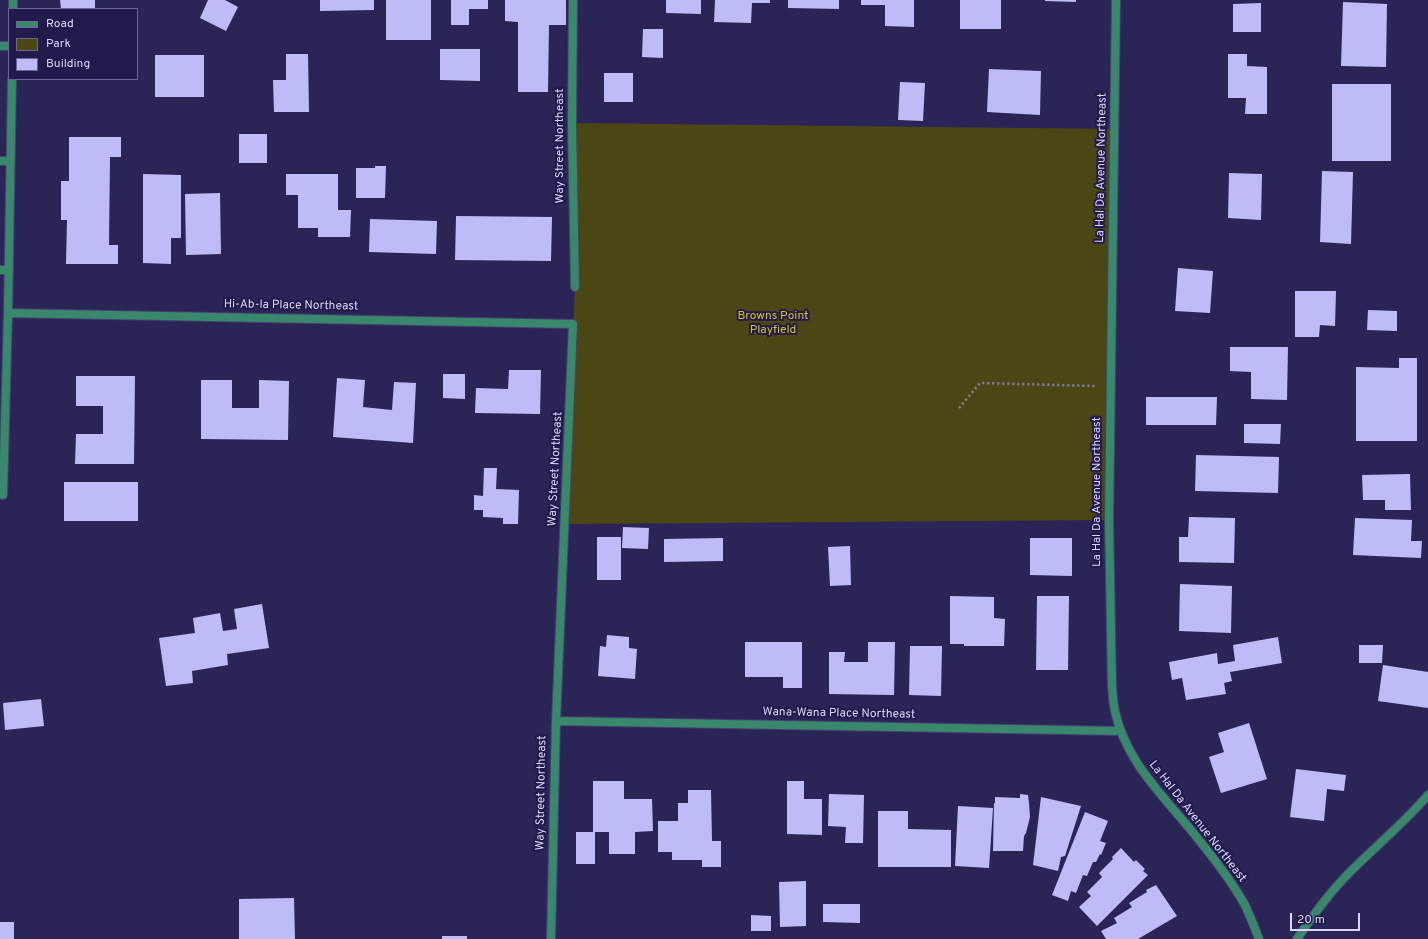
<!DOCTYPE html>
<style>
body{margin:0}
#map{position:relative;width:1428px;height:939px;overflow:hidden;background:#2b2457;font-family:Overpass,sans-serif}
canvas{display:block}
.legend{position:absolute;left:8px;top:8px;width:130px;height:72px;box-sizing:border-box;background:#22194c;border:1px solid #6b6591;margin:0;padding:5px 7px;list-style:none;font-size:12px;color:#d9d8f9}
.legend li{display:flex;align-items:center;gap:8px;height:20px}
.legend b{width:20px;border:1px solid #6b6591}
.scale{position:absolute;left:1290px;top:913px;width:70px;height:18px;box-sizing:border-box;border:2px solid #d9d8f9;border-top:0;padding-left:5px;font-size:12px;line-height:14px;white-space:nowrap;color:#d9d8f9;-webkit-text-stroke:3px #22194c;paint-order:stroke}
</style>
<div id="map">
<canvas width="1428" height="939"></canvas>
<ul class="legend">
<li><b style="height:5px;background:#3a886b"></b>Road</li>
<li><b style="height:11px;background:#4a4715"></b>Park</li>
<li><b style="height:11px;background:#bebcf8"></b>Building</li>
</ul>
<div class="scale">20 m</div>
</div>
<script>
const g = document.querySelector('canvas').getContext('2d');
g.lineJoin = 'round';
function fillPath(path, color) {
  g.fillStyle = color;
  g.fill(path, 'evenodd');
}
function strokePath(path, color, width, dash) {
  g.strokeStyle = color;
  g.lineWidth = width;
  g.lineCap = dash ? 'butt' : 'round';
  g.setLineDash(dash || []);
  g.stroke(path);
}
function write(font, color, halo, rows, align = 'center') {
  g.font = font + ' Overpass,sans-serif';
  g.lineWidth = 4;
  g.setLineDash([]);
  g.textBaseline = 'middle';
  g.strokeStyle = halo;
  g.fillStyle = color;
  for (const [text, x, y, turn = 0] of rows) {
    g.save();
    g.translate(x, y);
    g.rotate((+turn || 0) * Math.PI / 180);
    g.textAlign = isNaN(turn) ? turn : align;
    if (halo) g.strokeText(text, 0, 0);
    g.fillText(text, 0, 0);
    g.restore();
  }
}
const green = new Path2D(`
 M 572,123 L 1115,129 L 1109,520 L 565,524 L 575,287 Z`);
const building = new Path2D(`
 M 60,0 L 95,0 L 95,9 L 61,9 Z
 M 208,0 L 225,0 L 238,7 L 226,31 L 200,18 Z
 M 320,0 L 374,0 L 374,10 L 320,11 Z
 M 386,0 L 431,0 L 431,40 L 386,40 Z
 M 451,0 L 488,0 L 488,9 L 469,9 L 469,25 L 451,25 Z
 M 505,0 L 566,0 L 566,25 L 549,25 L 548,92 L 518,92 L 518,22 L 505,21 Z
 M 666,0 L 701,0 L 701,14 L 666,13 Z
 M 715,0 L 770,0 L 770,3 L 752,3 L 751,23 L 714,22 Z
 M 788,0 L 839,0 L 839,9 L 788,8 Z
 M 861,0 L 914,0 L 914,27 L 885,26 L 885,5 L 861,5 Z
 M 960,0 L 1001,0 L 1001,29 L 960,29 Z
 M 1045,0 L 1076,0 L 1076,2 L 1045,1 Z
 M 1343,2 L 1387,4 L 1386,67 L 1341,66 Z
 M 1261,3 L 1261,32 L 1233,32 L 1233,4 Z
 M 643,29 L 663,29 L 663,58 L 642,57 Z
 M 440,49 L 480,49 L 480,81 L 440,80 Z
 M 286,54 L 308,54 L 309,112 L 274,112 L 273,80 L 286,80 Z
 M 1228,54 L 1247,54 L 1247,66 L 1267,67 L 1267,114 L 1245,114 L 1246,98 L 1228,98 Z
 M 155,55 L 204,55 L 204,97 L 155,97 Z
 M 989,69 L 1041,71 L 1040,115 L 987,112 Z
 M 604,73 L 633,73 L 633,102 L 604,102 Z
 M 900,82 L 925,83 L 923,121 L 898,120 Z
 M 1332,84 L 1391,84 L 1391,161 L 1332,161 Z
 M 239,134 L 267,134 L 267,163 L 239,163 Z
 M 69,137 L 121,137 L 121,157 L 110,157 L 109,245 L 118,245 L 118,264 L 66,264 L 67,220 L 61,220 L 61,181 L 69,181 Z
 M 375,166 L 386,166 L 385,198 L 356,198 L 356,168 L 375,168 Z
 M 1322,171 L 1353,172 L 1351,244 L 1320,242 Z
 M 1229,173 L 1262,174 L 1261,220 L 1228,218 Z
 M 143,174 L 181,175 L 181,238 L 171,238 L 171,264 L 143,263 Z
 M 286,174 L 338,174 L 338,210 L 351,210 L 350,237 L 318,237 L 318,228 L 298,228 L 298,195 L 286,195 Z
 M 220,193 L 221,254 L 186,255 L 185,194 Z
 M 456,216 L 552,217 L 551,261 L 455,260 Z
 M 370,219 L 437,221 L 436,254 L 369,252 Z
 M 1178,268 L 1213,271 L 1210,313 L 1175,311 Z
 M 1295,291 L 1336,291 L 1335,326 L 1320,325 L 1319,337 L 1295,337 Z
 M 1368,310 L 1397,311 L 1397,331 L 1367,330 Z
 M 1230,347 L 1288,347 L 1287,400 L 1251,399 L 1251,372 L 1230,371 Z
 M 1399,358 L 1417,358 L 1417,441 L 1356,441 L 1356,367 L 1399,368 Z
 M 509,370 L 541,370 L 540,414 L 475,413 L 476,388 L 508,389 Z
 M 443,374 L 465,374 L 465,399 L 443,398 Z
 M 76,376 L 135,376 L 134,464 L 75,464 L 76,434 L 103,434 L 103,406 L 76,406 Z
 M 337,378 L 365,380 L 363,407 L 392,410 L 394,382 L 416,383 L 413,443 L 333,437 Z
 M 201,380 L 232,380 L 232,408 L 259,408 L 259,380 L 289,381 L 288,440 L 201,439 Z
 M 1146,397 L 1217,397 L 1216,425 L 1146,425 Z
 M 1244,424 L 1281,424 L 1280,444 L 1244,443 Z
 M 1196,455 L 1279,457 L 1278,493 L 1195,491 Z
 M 484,468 L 497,468 L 496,489 L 519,490 L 518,524 L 503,524 L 503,518 L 483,517 L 483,510 L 474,510 L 474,495 L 483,496 Z
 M 1410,474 L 1411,510 L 1385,510 L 1385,500 L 1363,500 L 1362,475 Z
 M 64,482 L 138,482 L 138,521 L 64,521 Z
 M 1189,517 L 1235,518 L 1234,563 L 1179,562 L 1179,537 L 1188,537 Z
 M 1355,518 L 1412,520 L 1411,541 L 1422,541 L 1421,558 L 1353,555 Z
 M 623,527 L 649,528 L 648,549 L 622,548 Z
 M 597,537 L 621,537 L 621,580 L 597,580 Z
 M 723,538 L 723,561 L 664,562 L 664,539 Z
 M 1030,538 L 1072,538 L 1072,576 L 1030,575 Z
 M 850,546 L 851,585 L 830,586 L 828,547 Z
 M 1180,584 L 1232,586 L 1231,633 L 1179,631 Z
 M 950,596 L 994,597 L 994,618 L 1005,619 L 1004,646 L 964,646 L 964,644 L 950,644 Z
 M 1037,596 L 1069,596 L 1068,670 L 1036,670 Z
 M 262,604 L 269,648 L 227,654 L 228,665 L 192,671 L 193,683 L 166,686 L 159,638 L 195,633 L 193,618 L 220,613 L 223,631 L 237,629 L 234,609 Z
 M 607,635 L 629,637 L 629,648 L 637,649 L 635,679 L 598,676 L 600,646 L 606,647 Z
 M 1278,637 L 1282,663 L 1230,672 L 1232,681 L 1224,683 L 1226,694 L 1186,700 L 1182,678 L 1172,680 L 1169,662 L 1217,653 L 1218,664 L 1235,661 L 1233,645 Z
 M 745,642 L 802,642 L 802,688 L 783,688 L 783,677 L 745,677 Z
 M 868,642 L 895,642 L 894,695 L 829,694 L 829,652 L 845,652 L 844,662 L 868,662 Z
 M 1359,645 L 1383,645 L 1382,663 L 1359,663 Z
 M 910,646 L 942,646 L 941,696 L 909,695 Z
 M 1383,665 L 1428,672 L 1428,708 L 1378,701 Z
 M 41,699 L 44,726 L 5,730 L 3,703 Z
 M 1249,723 L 1267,779 L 1221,793 L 1209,757 L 1224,752 L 1218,733 Z
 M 1296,769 L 1346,775 L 1344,791 L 1327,789 L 1324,821 L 1290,817 Z
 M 593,781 L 624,781 L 624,799 L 652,799 L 653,831 L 635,832 L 635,854 L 609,854 L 609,832 L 595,832 L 595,864 L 576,864 L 576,832 L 593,832 Z
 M 787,781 L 804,781 L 804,799 L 822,799 L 822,835 L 787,834 Z
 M 688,790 L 711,790 L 712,841 L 721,841 L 721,867 L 702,867 L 702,860 L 672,860 L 672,852 L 658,852 L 658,821 L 678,821 L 678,803 L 688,803 Z
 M 829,794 L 864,795 L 863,843 L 845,843 L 846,827 L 828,826 Z
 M 1020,794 L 1028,795 L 1029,803 L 1030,817 L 1026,833 L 1024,836 L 1023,851 L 993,851 L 994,803 L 995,803 L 995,797 L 1020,798 Z
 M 1041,797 L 1081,806 L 1065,856 L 1061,857 L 1058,871 L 1033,865 Z
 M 958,806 L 993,808 L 989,868 L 955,866 Z
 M 878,811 L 908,811 L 908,829 L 951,830 L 951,867 L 878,867 Z
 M 1085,812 L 1108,821 L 1100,841 L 1106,843 L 1101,855 L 1100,854 L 1096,862 L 1093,862 L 1087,876 L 1083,875 L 1076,893 L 1071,891 L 1068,901 L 1052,895 Z
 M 1121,848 L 1134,862 L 1136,860 L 1145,869 L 1143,871 L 1148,875 L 1097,926 L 1079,907 L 1091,896 L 1087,892 L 1102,877 L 1099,873 L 1113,859 L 1112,857 Z
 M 806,881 L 806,926 L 780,927 L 779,882 Z
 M 1156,885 L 1177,916 L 1138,939 L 1106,939 L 1101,931 L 1117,923 L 1114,918 L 1132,907 L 1129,903 L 1147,892 L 1146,890 Z
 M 294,898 L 295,939 L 239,939 L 239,899 Z
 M 823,904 L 860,904 L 860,923 L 823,922 Z
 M 751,915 L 771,916 L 771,931 L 751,931 Z
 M 0,922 L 14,922 L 14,939 L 0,939 Z
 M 442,936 L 467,936 L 467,939 L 442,939 Z`);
const path = new Path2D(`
 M 959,408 L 980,383 L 1095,386`);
const service = new Path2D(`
 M 0,46 L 9,46
 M 0,161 L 10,161
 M 0,270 L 9,270`);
const minor = new Path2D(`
 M 573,0 L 572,123 L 575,287
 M 1116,0 L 1109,520 L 1112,687 C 1113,695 1113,703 1115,711 C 1126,764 1168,800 1199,840 C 1216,861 1232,882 1245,905 C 1250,916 1255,928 1259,939
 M 13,9 L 13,0
 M 8,313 L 573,324 L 556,721 L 551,939
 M 3,495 L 8,313 L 12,79
 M 556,721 L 1121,731
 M 1297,939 C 1313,915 1330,892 1350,872 C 1376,846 1404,823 1428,795`);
const streetNames = [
 ["Way Street Northeast",561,146,-90],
 ["La Hal Da Avenue Northeast",1102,168,-89],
 ["Hi-Ab-la Place Northeast",291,306,1],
 ["Way Street Northeast",556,469,-87],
 ["La Hal Da Avenue Northeast",1098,492,-90],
 ["Wana-Wana Place Northeast",839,714,1],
 ["Way Street Northeast",542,793,-89],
 ["La Hal Da Avenue Northeast",1197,822,52]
];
const parkNames = [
 ["Browns Point",773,317],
 ["Playfield",773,331]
];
fillPath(green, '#4a4715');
fillPath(building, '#bebcf8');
strokePath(service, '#474171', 10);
strokePath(minor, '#474171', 10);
strokePath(path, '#8581ab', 2.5, [2, 3]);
strokePath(service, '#3a886b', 8);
strokePath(minor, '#3a886b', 8);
write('12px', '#d9d8f9', '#22194c', streetNames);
write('12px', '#d1c81b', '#22194c', parkNames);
</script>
